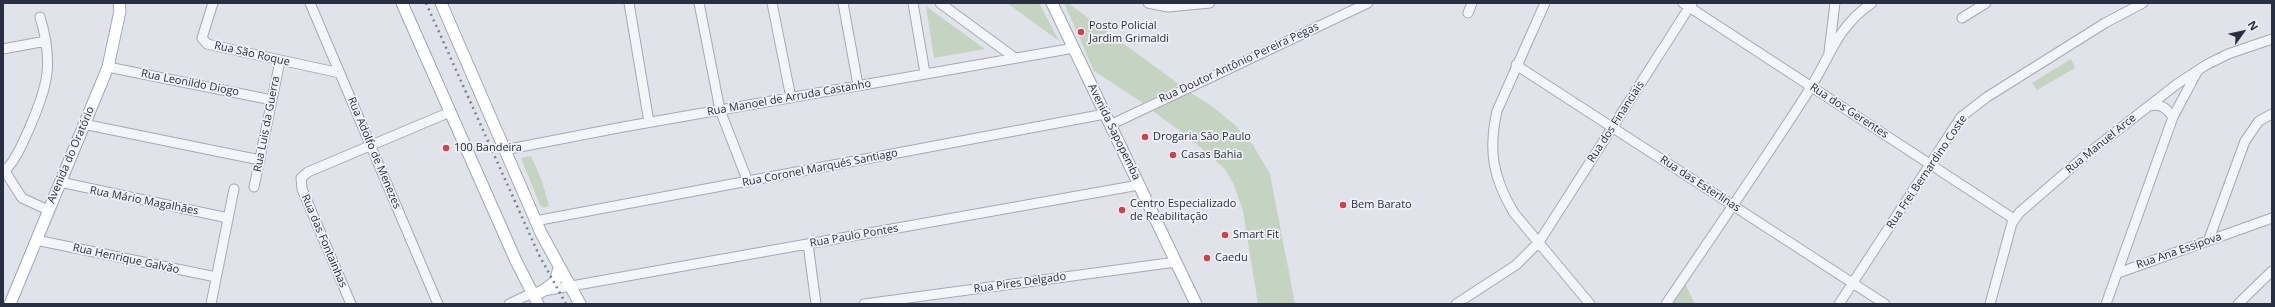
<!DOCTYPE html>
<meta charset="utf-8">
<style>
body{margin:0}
#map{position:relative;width:2275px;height:307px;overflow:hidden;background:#e0e3ea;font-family:"Open Sans",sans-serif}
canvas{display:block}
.frame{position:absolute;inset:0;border:4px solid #282f43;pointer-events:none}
.north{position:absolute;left:2223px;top:12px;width:40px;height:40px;-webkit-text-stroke:3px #f0f2f7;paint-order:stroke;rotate:57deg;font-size:11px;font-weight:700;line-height:16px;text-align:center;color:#282f43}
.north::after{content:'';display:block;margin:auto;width:14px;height:18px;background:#282f43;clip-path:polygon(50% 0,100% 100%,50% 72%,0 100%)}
</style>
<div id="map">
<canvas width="2275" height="307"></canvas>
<div class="frame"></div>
<div class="north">N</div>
</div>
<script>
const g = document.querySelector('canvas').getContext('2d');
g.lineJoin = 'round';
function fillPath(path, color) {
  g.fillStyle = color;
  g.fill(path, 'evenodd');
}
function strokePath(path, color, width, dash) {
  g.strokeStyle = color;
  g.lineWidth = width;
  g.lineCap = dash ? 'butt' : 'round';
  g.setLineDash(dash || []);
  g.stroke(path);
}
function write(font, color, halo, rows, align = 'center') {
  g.font = font + ' "Open Sans",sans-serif';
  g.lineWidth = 3.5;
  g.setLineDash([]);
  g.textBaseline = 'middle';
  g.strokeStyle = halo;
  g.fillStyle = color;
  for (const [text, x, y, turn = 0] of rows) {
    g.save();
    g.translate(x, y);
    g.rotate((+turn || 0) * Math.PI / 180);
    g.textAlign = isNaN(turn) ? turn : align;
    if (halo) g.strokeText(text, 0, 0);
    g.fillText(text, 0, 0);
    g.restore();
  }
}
const green = new Path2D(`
 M 1007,3 L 1039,3 L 1059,41 Z
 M 1064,3 L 1068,3 L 1180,85 L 1143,103 L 1094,71 Z
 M 926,6 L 931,10 L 985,49 L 934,58 Z
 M 2071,59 L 2075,68 L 2037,90 L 2032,83 Z
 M 1188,91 L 1213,107 L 1235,125 L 1253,145 L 1270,174 L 1295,304 L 1258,304 L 1243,211 L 1234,185 L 1225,169 L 1187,136 L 1150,109 Z
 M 531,156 L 542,181 L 549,206 L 543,208 L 540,205 L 521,158 Z
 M 1683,279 L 1695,304 L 1666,304 Z`);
const minor = new Path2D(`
 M 213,3 L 202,38 L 207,44 L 340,73
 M 310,3 L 438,304
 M 629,3 L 649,122
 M 699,3 L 720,110 L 748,182
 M 772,3 L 791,98
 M 843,3 L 858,85
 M 913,3 L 925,73
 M 940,3 L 1015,58
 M 1148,3 L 1168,7 L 1210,3
 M 1545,3 L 1497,111 C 1488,151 1493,178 1514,213 L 1590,304
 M 1683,3 L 2014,219
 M 1468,13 L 1472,3
 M 1962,18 L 1986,3
 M 3,49 L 46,41
 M 1829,52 L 1835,3
 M 1516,65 L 1885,304
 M 108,67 L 272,100
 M 2149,106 C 2161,103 2166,108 2173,117
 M 83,124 L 260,160
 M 1110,125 L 1368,3
 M 504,150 L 623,127 L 1074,48
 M 3,168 L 22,198 L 48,210
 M 5,171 C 16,159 22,145 29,129 C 48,86 54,63 40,17
 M 60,182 L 228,218
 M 254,187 L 280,61
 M 535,221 L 1105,114
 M 2209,239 L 2245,141 L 2259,121 L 2272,114
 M 36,240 L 216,277
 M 808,244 L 816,304
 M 2118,273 L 2272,218
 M 211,304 L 234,189
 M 351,304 L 302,189 L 301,178 L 308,172 L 450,112
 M 509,304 L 532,293 L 1139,185
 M 864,304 L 1176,262
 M 1456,304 L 1516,265 L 1539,242 L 1692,3
 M 1666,304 C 1713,235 1761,165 1806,95 C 1830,59 1835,28 1872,3
 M 1839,304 L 1961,117 L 1987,97 L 2105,23 L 2143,3
 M 1990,304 L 2012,223 L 2020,212 L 2086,155 L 2177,84 L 2206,65 L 2228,54 L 2272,39
 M 2106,304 L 2173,117 L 2197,72
 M 2238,304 L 2272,271`);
const major = new Path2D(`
 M 402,3 L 516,261 L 538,304
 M 441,3 L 541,233 L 580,304
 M 1052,3 L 1196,304
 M 541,292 L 555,282 L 559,268
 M 10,304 L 108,67 L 120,11 L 119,3`);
const rail = new Path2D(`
 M 426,3 L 539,255 L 566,304`);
const markers = [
 [1081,32,4,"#d54045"],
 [1145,137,4,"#d54045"],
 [446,148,4,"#d54045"],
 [1173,155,4,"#d54045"],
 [1343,205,4,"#d54045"],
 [1122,210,4,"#d54045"],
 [1225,235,4,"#d54045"],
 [1207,258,4,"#d54045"]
];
const poiNames = [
 ["Posto Policial",1089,26],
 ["Jardim Grimaldi",1089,39],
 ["Drogaria São Paulo",1153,137],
 ["100 Bandeira",454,148],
 ["Casas Bahia",1181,155],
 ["Centro Especializado",1130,204],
 ["de Reabilitação",1130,217],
 ["Bem Barato",1351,205],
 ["Smart Fit",1233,235],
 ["Caedu",1215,258]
];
const streetNames = [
 ["Rua São Roque",252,54,13],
 ["Rua Doutor Antônio Pereira Pegas",1239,63,-25],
 ["Rua Leonildo Diogo",190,83,11],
 ["Rua Manoel de Arruda Castanho",789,98,-10],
 ["Rua dos Gerentes",1849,111,33],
 ["Rua dos Financiais",1616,122,-57],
 ["Rua Luis da Guerra",267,124,-79],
 ["Avenida Sapopemba",1114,132,64],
 ["Rua Manuel Arce",2101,144,-39],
 ["Rua Adolfo de Menezes",374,153,67],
 ["Avenida do Oratório",71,155,-67],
 ["Rua Coronel Marqués Santiago",820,168,-11],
 ["Rua Frei Bernardino Coste",1927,172,-56],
 ["Rua das Esterlinas",1700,184,33],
 ["Rua Mário Magalhães",144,201,11],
 ["Rua Paulo Pontes",854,236,-10],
 ["Rua das Fontainhas",324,241,67],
 ["Rua Ana Essipova",2179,251,-19],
 ["Rua Henrique Galvão",126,259,12],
 ["Rua Pires Delgado",1020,283,-8]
];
fillPath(green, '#c4d4c1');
strokePath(minor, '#a5a9b5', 11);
strokePath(major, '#9fa6b6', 13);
strokePath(minor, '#f3f5f8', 9);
strokePath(major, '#fff', 11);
strokePath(rail, '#798094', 2.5, [2, 4]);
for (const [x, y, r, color] of markers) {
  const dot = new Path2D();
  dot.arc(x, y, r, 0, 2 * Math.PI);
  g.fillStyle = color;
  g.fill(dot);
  strokePath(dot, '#f0f2f7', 1.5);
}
write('11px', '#282f43', '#f0f2f7', poiNames, 'left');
write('11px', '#282f43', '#f0f2f7', streetNames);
</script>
